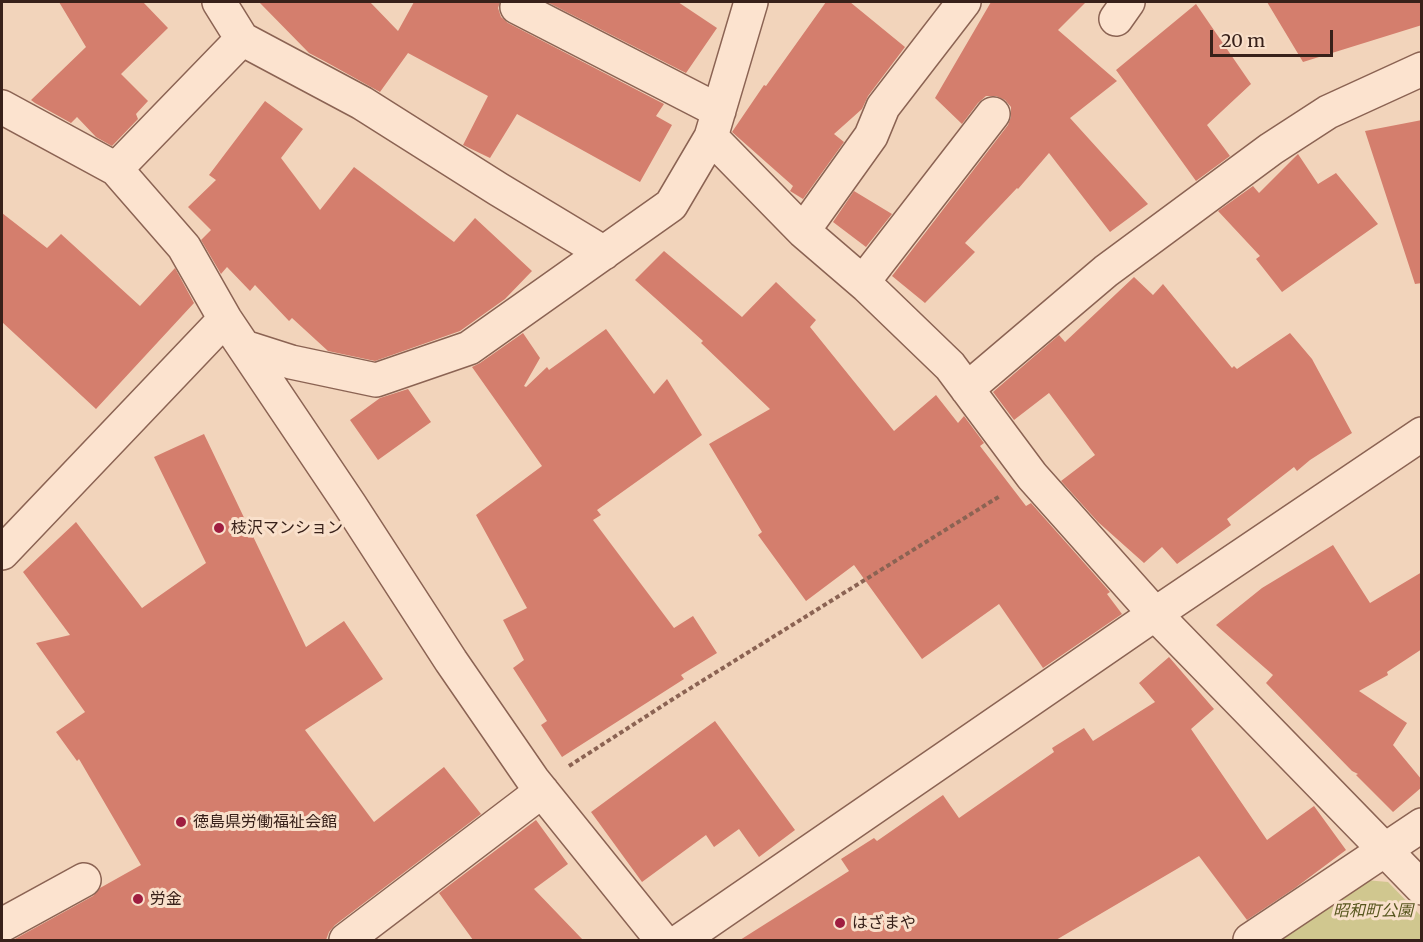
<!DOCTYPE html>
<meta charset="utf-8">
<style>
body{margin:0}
#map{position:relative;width:1423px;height:942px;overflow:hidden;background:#f2d4bb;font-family:Merriweather,serif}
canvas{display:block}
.frame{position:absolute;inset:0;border:3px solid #38211a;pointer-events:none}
.scale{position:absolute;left:1210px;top:30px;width:123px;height:27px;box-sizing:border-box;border:3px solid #38211a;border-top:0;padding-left:8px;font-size:18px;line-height:21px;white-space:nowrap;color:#38211a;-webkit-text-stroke:4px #f9e0cb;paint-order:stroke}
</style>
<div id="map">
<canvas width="1423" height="942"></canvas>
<div class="frame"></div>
<div class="scale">20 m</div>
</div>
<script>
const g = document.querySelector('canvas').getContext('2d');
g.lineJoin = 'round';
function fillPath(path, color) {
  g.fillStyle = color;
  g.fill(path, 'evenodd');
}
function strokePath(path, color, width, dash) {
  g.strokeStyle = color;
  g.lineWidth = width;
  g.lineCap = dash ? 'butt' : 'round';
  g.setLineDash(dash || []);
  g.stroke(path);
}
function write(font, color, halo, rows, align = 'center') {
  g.font = font + ' Merriweather,"Noto Sans JP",serif';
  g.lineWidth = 6;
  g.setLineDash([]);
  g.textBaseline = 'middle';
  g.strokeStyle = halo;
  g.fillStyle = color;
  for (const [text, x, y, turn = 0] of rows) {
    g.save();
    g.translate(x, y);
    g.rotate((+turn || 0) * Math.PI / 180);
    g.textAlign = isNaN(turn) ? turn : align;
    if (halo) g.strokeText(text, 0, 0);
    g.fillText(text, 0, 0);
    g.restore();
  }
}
const green = new Path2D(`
 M 1365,880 L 1388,882 L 1421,916 L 1421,940 L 1279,940 Z`);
const building = new Path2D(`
 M 59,2 L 143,2 L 168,28 L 121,74 L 148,101 L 136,114 L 138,119 L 112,146 L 96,137 L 77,117 L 71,123 L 35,103 L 31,100 L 86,47 Z
 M 259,2 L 370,2 L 398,31 L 414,2 L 500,2 L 498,8 L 501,17 L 508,23 L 664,104 L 656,116 L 672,125 L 640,182 L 517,114 L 490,158 L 463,145 L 488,96 L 408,53 L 380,92 L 326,62 L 309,53 Z
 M 547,2 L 678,2 L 717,28 L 686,73 Z
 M 826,2 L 850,2 L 905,47 L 868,96 L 862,109 L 834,134 L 844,142 L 803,199 L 790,191 L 793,186 L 732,132 L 764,85 L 766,86 Z
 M 991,2 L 1086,2 L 1058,30 L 1117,81 L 1070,118 L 1148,204 L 1110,232 L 1049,153 L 1018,189 L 1017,188 L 965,243 L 975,252 L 925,303 L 892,276 L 1008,125 L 1011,117 L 1011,107 L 1005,100 L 996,96 L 986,96 L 978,103 L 962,124 L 935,98 Z
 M 1267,2 L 1422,2 L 1422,25 L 1303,62 Z
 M 1196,4 L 1251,84 L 1207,125 L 1230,156 L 1196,181 L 1116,70 Z
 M 265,101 L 303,129 L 281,158 L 320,210 L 354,167 L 454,242 L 475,218 L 532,271 L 505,299 L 460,331 L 375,361 L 328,351 L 292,318 L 289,321 L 255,285 L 250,291 L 227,267 L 221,274 L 201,240 L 211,230 L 188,207 L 216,180 L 209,175 Z
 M 1422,120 L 1422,283 L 1415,284 L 1365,131 Z
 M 1298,154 L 1318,184 L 1336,173 L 1378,224 L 1282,292 L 1256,259 L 1260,256 L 1218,211 L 1253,186 L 1259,193 Z
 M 854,191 L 892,214 L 866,247 L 833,222 Z
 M 2,213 L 47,248 L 61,234 L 140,306 L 175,268 L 194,303 L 96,409 L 2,322 Z
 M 664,251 L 742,317 L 776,282 L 816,320 L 810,327 L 894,431 L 936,395 L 958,423 L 964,416 L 984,443 L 980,446 L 1026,506 L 1031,503 L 1110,592 L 1107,594 L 1122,614 L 1043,668 L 999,604 L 922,659 L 854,565 L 806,601 L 758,535 L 762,532 L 709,444 L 770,409 L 701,343 L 703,341 L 635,280 Z
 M 1134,277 L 1153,295 L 1163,284 L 1232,368 L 1234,366 L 1237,369 L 1290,333 L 1312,359 L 1352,433 L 1310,460 L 1297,471 L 1294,467 L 1227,519 L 1231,525 L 1177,564 L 1162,547 L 1144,563 L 1098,522 L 1061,481 L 1095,455 L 1049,393 L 1014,420 L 993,392 L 1059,335 L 1065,342 Z
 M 606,329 L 654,394 L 667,379 L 702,435 L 597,510 L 601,515 L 593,520 L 674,628 L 693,616 L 717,653 L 681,675 L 684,679 L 562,757 L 541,725 L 547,721 L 513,668 L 524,660 L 503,620 L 527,608 L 476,515 L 542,466 L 472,367 L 480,363 L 523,333 L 540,358 L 524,386 L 526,387 L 547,367 L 549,370 Z
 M 408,389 L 431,422 L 378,460 L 350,420 L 380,398 Z
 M 204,434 L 306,647 L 344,621 L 383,679 L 305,730 L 374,822 L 444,767 L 481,814 L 335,925 L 329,932 L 326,940 L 13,940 L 93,896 L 100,888 L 141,865 L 79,759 L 77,761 L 56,732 L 85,712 L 36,643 L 70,635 L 23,572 L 76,522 L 142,608 L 206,563 L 154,457 Z
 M 1333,545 L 1370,603 L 1422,572 L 1422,649 L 1387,672 L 1388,675 L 1359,691 L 1407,723 L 1393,745 L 1422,780 L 1422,787 L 1393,812 L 1356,775 L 1358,774 L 1352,771 L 1266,683 L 1273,675 L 1216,625 L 1262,588 Z
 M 1169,657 L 1214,709 L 1191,729 L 1267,840 L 1314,806 L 1346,850 L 1295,888 L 1247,920 L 1199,856 L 1056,940 L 740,940 L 849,871 L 841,859 L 874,838 L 877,841 L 943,795 L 959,818 L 1054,752 L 1052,748 L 1084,728 L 1093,741 L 1155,702 L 1139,683 Z
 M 715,721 L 795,830 L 759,857 L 739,829 L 714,847 L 706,835 L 642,882 L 591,812 Z
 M 536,820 L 568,864 L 534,889 L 583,940 L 473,940 L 439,893 Z`);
const path = new Path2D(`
 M 569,766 L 673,699 L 1000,496`);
const minor = new Path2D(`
 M 219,2 L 242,39
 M 517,7 L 719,111
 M 1116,19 L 1128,2
 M 2,107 L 116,169 L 184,247 L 225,319 L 350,505 L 451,661 L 533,780 L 662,940
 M 711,137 L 803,231 L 867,286 L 950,366 L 1032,476 L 1155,614 L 1422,888
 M 116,169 L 242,39 L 362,103 L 498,189 L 604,253
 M 803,231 L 871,136 L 883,107 L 964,2
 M 863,282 L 993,114
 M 244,347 L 291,362 L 376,380 L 469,348 L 671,205 L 711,137 L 751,2
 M 967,389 L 1106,271 L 1271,149 L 1328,112 L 1422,69
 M 2,553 L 225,319
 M 2,925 L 84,880
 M 346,940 L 542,791
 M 681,940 L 1155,614 L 1422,434
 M 1250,940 L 1422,825`);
const markers = [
 [219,528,6,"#9f1e40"],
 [181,822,6,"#9f1e40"],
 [138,899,6,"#9f1e40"],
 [840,923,6,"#9f1e40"]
];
const poiNames = [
 ["枝沢マンション",231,528],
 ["徳島県労働福祉会館",193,822],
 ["労金",150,899],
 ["はざまや",852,923]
];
const parkNames = [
 ["昭和町公園",1373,911]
];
fillPath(green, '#d0c78f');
fillPath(building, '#d47e6d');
strokePath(minor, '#8b6353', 36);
strokePath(path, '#8b6353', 4, [4.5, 3]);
strokePath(minor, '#fce3cf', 33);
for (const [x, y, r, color] of markers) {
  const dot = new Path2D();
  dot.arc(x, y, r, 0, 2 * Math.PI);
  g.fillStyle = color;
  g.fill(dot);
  strokePath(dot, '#f9e0cb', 2);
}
write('16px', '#38211a', '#f9e0cb', poiNames, 'left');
write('italic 16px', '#57561e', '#f9e0cb', parkNames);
</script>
